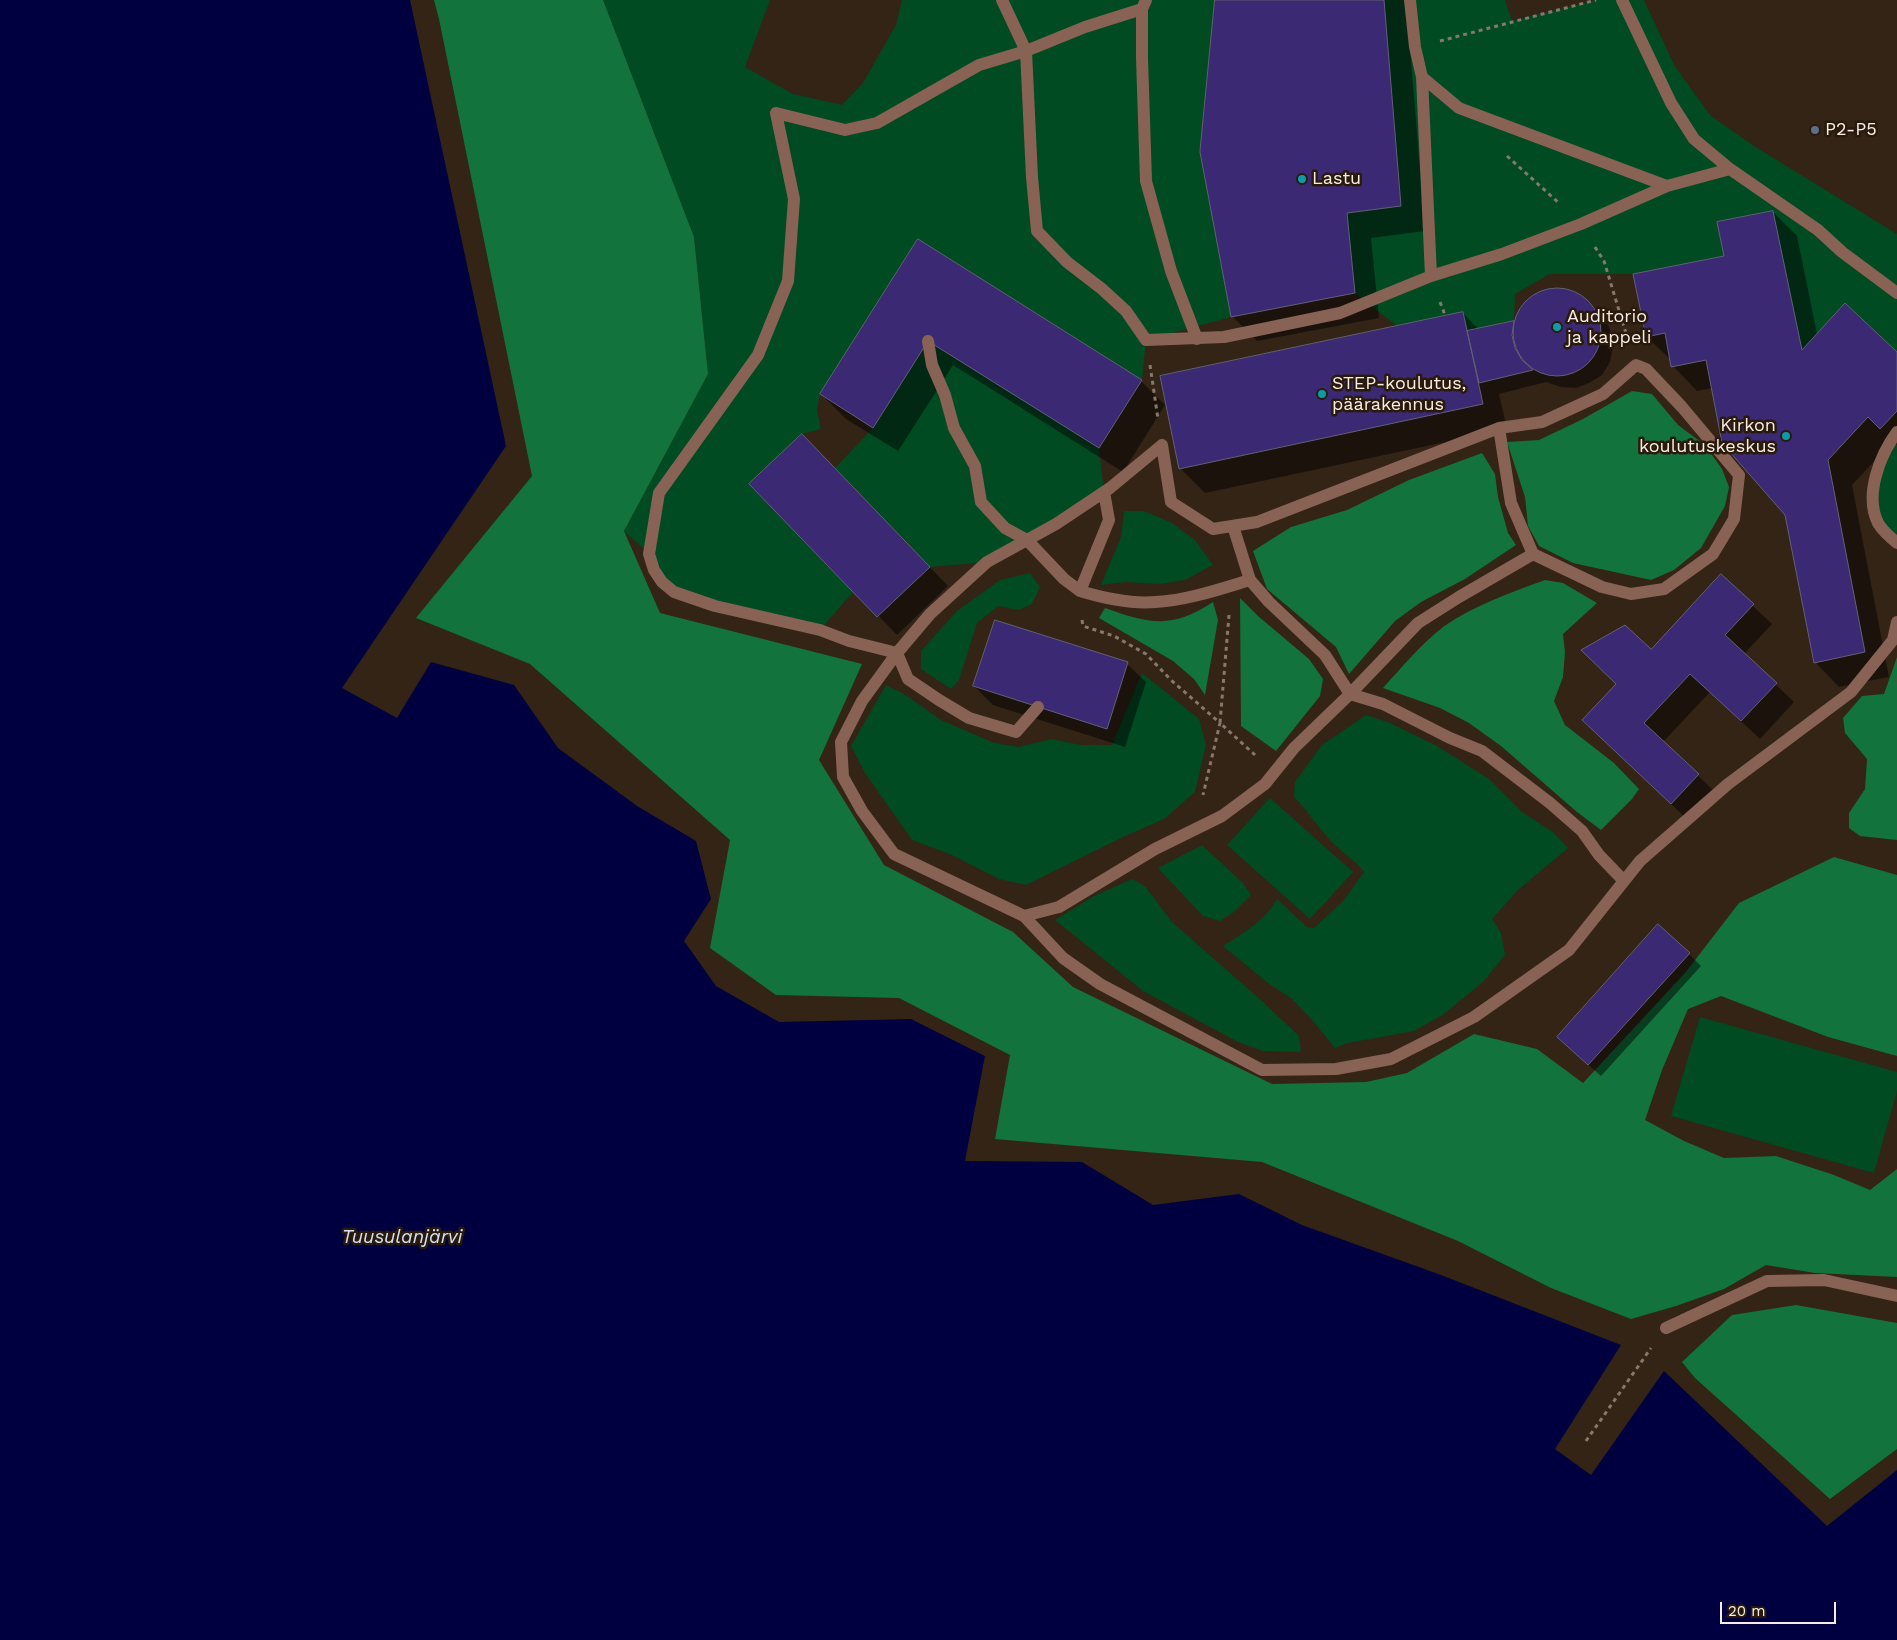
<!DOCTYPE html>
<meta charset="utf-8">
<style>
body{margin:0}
#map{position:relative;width:1897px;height:1640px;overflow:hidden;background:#332415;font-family:"Work Sans",sans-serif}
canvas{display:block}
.scale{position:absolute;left:1720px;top:1602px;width:116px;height:22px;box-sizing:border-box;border:2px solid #f8ede4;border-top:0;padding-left:6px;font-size:15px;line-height:18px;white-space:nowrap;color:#f8ede4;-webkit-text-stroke:4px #291a0b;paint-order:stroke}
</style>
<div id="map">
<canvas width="1897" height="1640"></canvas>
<div class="scale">20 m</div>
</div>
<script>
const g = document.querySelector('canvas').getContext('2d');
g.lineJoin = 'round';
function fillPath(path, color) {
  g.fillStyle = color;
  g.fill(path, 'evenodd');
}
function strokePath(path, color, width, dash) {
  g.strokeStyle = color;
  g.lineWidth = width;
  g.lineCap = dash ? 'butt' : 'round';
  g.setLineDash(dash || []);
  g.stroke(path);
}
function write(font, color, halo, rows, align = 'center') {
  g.font = font + ' "Work Sans",sans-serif';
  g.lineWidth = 5;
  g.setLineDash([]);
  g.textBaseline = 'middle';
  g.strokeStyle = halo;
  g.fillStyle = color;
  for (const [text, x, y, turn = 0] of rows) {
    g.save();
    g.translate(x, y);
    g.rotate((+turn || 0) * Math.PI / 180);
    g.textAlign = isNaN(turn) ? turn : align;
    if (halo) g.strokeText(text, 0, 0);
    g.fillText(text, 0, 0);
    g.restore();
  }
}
const green = new Path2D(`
 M 603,0 L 770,0 L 745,67 L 793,94 L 842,105 L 863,83 L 896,25 L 902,0 L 1215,0 L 1200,152 L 1231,317 L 1146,340 L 1142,380 L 918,239 L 820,394 L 817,410 L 821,429 L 802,434 L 749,484 L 853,592 L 820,630 L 674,592 L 649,554 L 624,531 L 708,374 L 694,237 Z
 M 1384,0 L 1505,0 L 1512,21 L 1596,0 L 1644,0 L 1674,65 L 1710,115 L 1754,146 L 1897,234 L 1897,352 L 1845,303 L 1802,350 L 1773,211 L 1717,222 L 1724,256 L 1633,274 L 1550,274 L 1515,294 L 1514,321 L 1467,331 L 1463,312 L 1397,326 L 1355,293 L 1347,213 L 1401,206 Z
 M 928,341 L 1099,448 L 1104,492 L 987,562 L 930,567 L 835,468 L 873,428 Z
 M 1897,432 L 1897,543 L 1878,523 L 1875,478 Z
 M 1124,511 L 1144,511 L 1172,523 L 1195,540 L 1213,565 L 1185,580 L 1160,584 L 1126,582 L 1101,585 L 1121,537 Z
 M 1030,573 L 1040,587 L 1032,604 L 1019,610 L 998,606 L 977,623 L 959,680 L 951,689 L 921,669 L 921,651 L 957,611 L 1000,580 Z
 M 1142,673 L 1199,719 L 1206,745 L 1195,792 L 1164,819 L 1121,838 L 1026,885 L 999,879 L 952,855 L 912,840 L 865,773 L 851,746 L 886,685 L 904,694 L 941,720 L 994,743 L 1019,747 L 1051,739 L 1081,745 L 1112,745 Z
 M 1366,715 L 1390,723 L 1437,746 L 1489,779 L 1522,812 L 1553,832 L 1568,848 L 1517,891 L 1492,919 L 1501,933 L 1505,955 L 1484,981 L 1444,1014 L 1414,1031 L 1348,1043 L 1335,1048 L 1313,1021 L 1291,998 L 1269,984 L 1223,946 C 1243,933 1265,921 1277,899 L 1307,927 L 1314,928 L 1344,900 L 1364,872 C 1356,861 1345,855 1335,845 C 1320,831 1309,812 1294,797 L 1295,782 L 1322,745 Z
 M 1270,798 L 1353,872 L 1310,919 L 1227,845 Z
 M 1202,845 L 1243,883 L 1251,895 L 1234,912 L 1220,921 L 1203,916 L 1158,868 Z
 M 1132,879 L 1145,886 L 1172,922 L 1262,1001 L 1299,1036 L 1301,1052 L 1263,1051 L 1238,1042 L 1143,991 L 1055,920 L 1094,896 Z
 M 1700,1017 L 1897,1072 L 1897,1091 L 1874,1173 L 1671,1116 Z`);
const forest = new Path2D(`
 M 434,0 L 603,0 L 694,237 L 708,374 L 624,531 L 660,613 L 862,664 L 819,760 L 884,865 L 1013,932 L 1073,987 L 1272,1084 L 1366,1082 L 1407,1073 L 1474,1034 L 1537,1049 L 1583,1083 L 1685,973 L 1739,903 L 1834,857 L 1897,875 L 1897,1056 L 1828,1037 L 1721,996 L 1688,1009 L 1662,1070 L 1645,1120 L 1684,1141 L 1724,1158 L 1776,1156 L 1834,1175 L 1870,1190 L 1897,1169 L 1897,1277 L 1815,1273 L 1766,1265 L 1724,1289 L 1676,1306 L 1631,1319 L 1551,1288 L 1458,1241 L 1262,1162 L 995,1139 L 1010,1055 L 899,998 L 776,995 L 710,948 L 730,840 L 530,664 L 416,618 L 532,476 L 439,19 Z
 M 1632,391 L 1652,394 L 1678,425 L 1705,445 L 1722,469 L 1729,487 L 1725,506 L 1701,548 L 1674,570 L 1651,580 L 1573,563 L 1539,546 L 1528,526 L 1525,497 L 1507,442 L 1539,440 L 1583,419 Z
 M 1482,453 L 1495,474 L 1498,497 L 1508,533 L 1516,545 L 1465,579 L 1421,602 L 1395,621 L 1349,674 L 1336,647 L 1267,589 L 1253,551 L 1291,527 L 1347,510 L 1409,480 Z
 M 1545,580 L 1563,583 L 1597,603 L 1563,634 L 1565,652 L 1563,677 L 1554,701 L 1565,725 L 1614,763 L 1639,789 L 1632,799 L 1601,830 L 1577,812 L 1501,746 L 1469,723 L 1440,708 L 1383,688 C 1402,667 1420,645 1443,627 C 1474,605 1510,593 1545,580 Z
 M 1240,598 L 1258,616 L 1309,659 L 1323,679 L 1320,696 L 1276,751 L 1241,726 Z
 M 1213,602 L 1218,620 L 1205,695 L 1194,679 L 1173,661 L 1099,618 L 1105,608 C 1150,624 1172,629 1213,602 Z
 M 1897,657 L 1897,840 L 1860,836 L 1849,828 L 1849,813 L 1865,789 L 1867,759 L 1845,733 L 1843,718 L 1862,696 L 1884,694 Z
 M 1796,1305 L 1897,1323 L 1897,1449 L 1830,1499 L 1695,1378 L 1682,1362 L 1732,1315 Z`);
const water = new Path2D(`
 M 0,0 L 410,0 L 506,446 L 342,688 L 397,718 L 431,662 L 514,685 L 558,748 L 637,806 L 696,841 L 711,899 L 684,941 L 716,986 L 779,1022 L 911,1019 L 985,1056 L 965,1161 L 1082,1162 L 1153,1205 L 1239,1194 L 1302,1225 L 1441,1275 L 1621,1345 L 1555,1449 L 1591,1475 L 1664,1371 L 1827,1526 L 1897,1470 L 1897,1640 L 0,1640 Z`);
const shadow = new Path2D(`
 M 1217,0 L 1406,0 L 1425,231 L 1371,238 L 1379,318 L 1257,341 L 1232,316 Z
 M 1773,212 L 1797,236 L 1817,334 L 1897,354 L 1897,445 L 1893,441 L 1852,485 L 1889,677 L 1839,687 L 1815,662 L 1786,515 L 1712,388 L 1697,391 L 1673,366 L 1672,361 L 1647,337 L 1725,256 Z
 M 918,241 L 1141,381 L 1165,405 L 1123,472 L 953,365 L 898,451 L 846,419 L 821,394 Z
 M 1555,289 L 1568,290 L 1581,296 L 1605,319 L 1611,332 L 1613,347 L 1610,362 L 1602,375 L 1589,383 L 1576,388 L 1561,387 L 1546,382 L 1499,394 L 1507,429 L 1205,493 L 1180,468 L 1463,313 L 1479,330 L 1514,322 L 1520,308 L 1529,298 L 1541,292 Z
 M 820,454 L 948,586 L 897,635 L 751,484 Z
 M 1721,576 L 1772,624 L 1744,654 L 1794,702 L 1760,739 L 1710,692 L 1663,742 L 1717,794 L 1690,822 L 1602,739 L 1651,651 Z
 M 1127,664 L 1146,682 L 1125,747 L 993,705 L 974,686 Z
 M 1689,954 L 1701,966 L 1601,1076 L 1571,1049 Z`);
const building = new Path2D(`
 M 1215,0 L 1384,0 L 1401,206 L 1347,213 L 1355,293 L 1231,317 L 1200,152 Z
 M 1773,211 L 1802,350 L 1845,303 L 1897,352 L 1897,411 L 1880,429 L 1868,417 L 1828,460 L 1865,652 L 1814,663 L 1785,515 L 1722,443 L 1706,360 L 1671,367 L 1665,333 L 1646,337 L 1633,274 L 1724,256 L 1717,222 Z
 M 918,239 L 1142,380 L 1099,448 L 928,341 L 873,428 L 820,394 Z
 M1513 332a44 44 0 1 1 88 0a44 44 0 1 1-88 0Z
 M 1463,312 L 1483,404 L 1179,469 L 1160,376 Z
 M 1514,321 L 1512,335 L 1515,348 L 1522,360 L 1533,370 L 1479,383 L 1467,331 Z
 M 802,434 L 930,567 L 877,617 L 749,484 Z
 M 1721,574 L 1754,604 L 1725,635 L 1777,683 L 1741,721 L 1690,674 L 1644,723 L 1699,774 L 1671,804 L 1582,720 L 1616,684 L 1581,650 L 1625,625 L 1651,649 Z
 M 995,620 L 1128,662 L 1107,729 L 973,686 Z
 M 1658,924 L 1690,953 L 1588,1065 L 1557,1037 Z`);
const path = new Path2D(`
 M 1440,41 L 1596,0
 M 1507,156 L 1560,204
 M 1595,247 L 1604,261 L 1628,340
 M 1440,302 L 1445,315
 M 1150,365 L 1158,419
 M 1229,615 L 1220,723 L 1255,755
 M 1082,620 L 1083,626 L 1114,636 L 1146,654 L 1171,680 L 1220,723 L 1203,795
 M 1586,1441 L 1651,1348`);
const minor = new Path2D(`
 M 1002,0 L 1026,51 L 1032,177 L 1037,231 L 1067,262 L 1102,289 L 1126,311 L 1146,340 L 1224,337 L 1340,313 L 1431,276 L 1502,254 L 1581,224 L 1667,186 L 1730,169
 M 1146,0 L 1142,9 L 1142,58 L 1146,181 L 1171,271 L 1197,339
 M 1410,0 L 1415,47 L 1422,77 L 1459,108 L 1667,186
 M 1622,0 L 1671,103 L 1694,139 L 1730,169 L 1818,230 L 1842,252 L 1897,293
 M 1142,9 L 1085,27 L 1026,51 L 979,65 L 877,123 L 845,130 L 776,113 L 794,199 L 788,281 L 758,355 L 659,493 L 649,554 L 654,570 L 662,582 L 674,592 L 715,606 L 820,630 L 849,641 L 897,653 L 862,701 L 841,742 L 843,777 L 862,811 L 894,854 L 1024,916 L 1059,907 L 1155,849 L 1222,816 L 1265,784 L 1294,748 L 1350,694 L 1325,655 L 1269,602 L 1250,580 L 1233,526
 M 1422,77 L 1431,276
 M 928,341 L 932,365 L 945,395 L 954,428 L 975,466 L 981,502 L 1005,528 L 1027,540 L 1056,524 L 1110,488 L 1162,445
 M 1897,432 C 1880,455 1864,495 1878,523 C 1882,530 1891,538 1897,543
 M 1162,445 L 1171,502 L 1213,529 L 1257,522 L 1499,428 L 1542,422 L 1603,394 L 1636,365 L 1646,369 L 1682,407 L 1739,475 L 1734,519 L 1713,554 L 1664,589 L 1631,594 L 1602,587 L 1533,554 L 1511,503 L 1499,428
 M 1104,492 L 1109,520 L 1080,591 C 1103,598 1132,604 1156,602 C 1188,600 1220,589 1250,580
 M 1533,554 L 1459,597 L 1418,623 L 1350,694 L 1383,704 L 1450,738 L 1482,751 L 1550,803 L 1582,831 L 1599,855 L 1624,881
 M 1038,707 L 1016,732 L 969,718 L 939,700 L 908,679 L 897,653 L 930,614 L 987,562 L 1027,540 L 1064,579 L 1080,591
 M 1024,916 L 1063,958 L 1100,984 L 1262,1070 L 1336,1069 L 1391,1059 L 1474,1017 L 1569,950 L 1640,861 L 1728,784 L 1851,692 L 1893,640 L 1897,622
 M 1666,1328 L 1767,1281 L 1824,1280 L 1897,1296`);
const markers = [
 [1815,130,5,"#5c6f8a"],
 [1302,179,5,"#0f9aa8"],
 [1557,327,5,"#0f9aa8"],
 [1322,394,5,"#0f9aa8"],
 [1786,436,5,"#0f9aa8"]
];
const poiNames = [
 ["P2-P5",1825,130],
 ["Lastu",1312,179],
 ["Auditorio",1567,317],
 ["ja kappeli",1567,338],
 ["STEP-koulutus,",1332,384],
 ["päärakennus",1332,405],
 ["Kirkon",1776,426,"right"],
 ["koulutuskeskus",1776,447,"right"]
];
const waterNames = [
 ["Tuusulanjärvi",402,1237]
];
fillPath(green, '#004b22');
fillPath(forest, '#12733c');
fillPath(water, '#000041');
fillPath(shadow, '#0007');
fillPath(building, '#3b2973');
strokePath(building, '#626076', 1);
strokePath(path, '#86786c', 3, [4, 4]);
strokePath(minor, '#886254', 12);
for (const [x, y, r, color] of markers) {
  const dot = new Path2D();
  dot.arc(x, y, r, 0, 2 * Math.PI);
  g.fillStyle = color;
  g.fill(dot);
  strokePath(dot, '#291a0b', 2);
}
write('18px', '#f8ede4', '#291a0b', poiNames, 'left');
write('italic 19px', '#d6e1f6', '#291a0b', waterNames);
</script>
